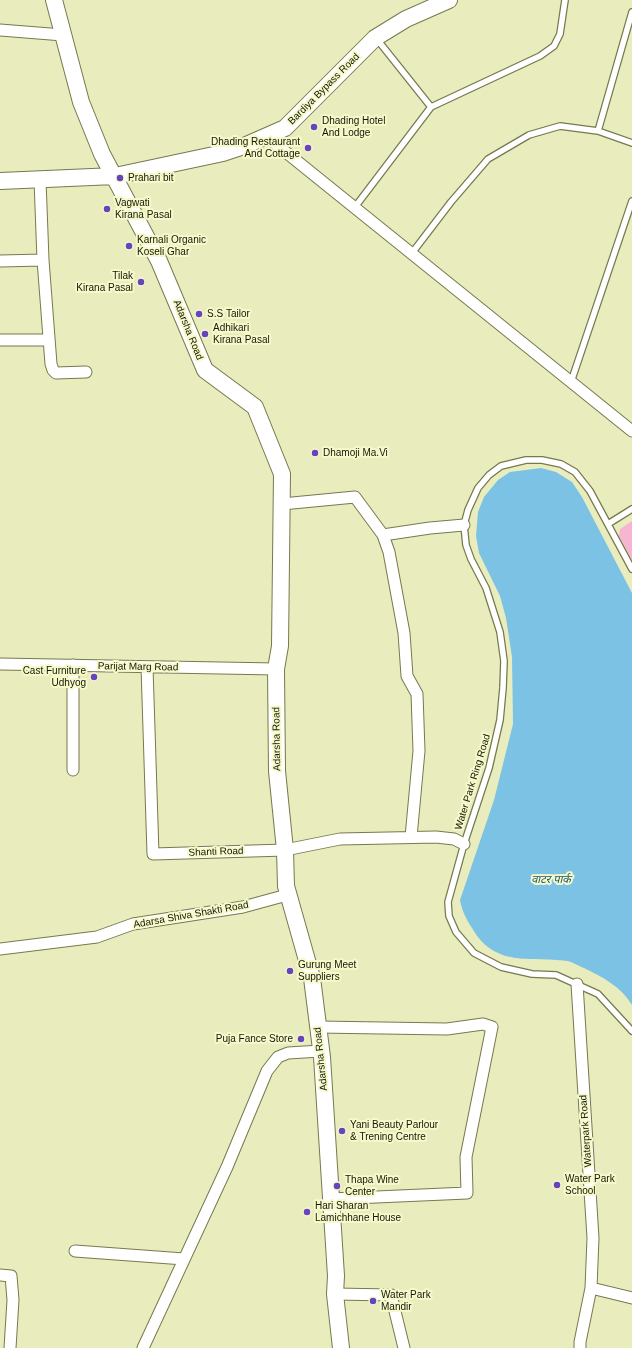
<!DOCTYPE html>
<meta charset="utf-8">
<style>
body{margin:0}
canvas{display:block;background:#e9ecbd}
</style>
<canvas width="632" height="1348"></canvas>
<script>
const g = document.querySelector('canvas').getContext('2d');
g.lineJoin = 'round';
function fillPath(path, color) {
  g.fillStyle = color;
  g.fill(path, 'evenodd');
}
function strokePath(path, color, width, dash) {
  g.strokeStyle = color;
  g.lineWidth = width;
  g.lineCap = dash ? 'butt' : 'round';
  g.setLineDash(dash || []);
  g.stroke(path);
}
function write(font, color, halo, rows, align = 'center') {
  g.font = font + ' Helvetica,"Noto Sans Devanagari",sans-serif';
  g.lineWidth = 4;
  g.setLineDash([]);
  g.textBaseline = 'middle';
  g.strokeStyle = halo;
  g.fillStyle = color;
  for (const [text, x, y, turn = 0] of rows) {
    g.save();
    g.translate(x, y);
    g.rotate((+turn || 0) * Math.PI / 180);
    g.textAlign = isNaN(turn) ? turn : align;
    if (halo) g.strokeText(text, 0, 0);
    g.fillText(text, 0, 0);
    g.restore();
  }
}
const green = new Path2D(`
 M 632,521 L 632,560 L 619,536 L 620,529 Z`);
const water = new Path2D(`
 M 541,468 L 556,472 L 572,482 L 582,497 L 632,593 L 632,1005 C 620,986 604,978 584,968 C 579,966 573,962 567,961 C 529,956 495,968 472,928 C 466,919 462,911 460,900 L 494,800 L 513,724 L 512,657 L 506,618 L 500,596 L 479,553 L 476,536 L 478,512 L 484,497 L 498,480 L 510,472 Z`);
const lane = new Path2D(`
 M 376,38 L 431,107
 M 598,131 L 632,12
 M 355,207 L 431,107 L 540,56 L 554,46 L 560,34 L 565,0
 M 412,253 L 451,202 L 488,159 L 529,135 L 560,126 L 598,131 L 632,143
 M 571,382 L 632,201
 M 608,524 L 632,509
 M 632,569 L 590,491 L 575,472 L 561,464 L 542,460 L 526,460 L 501,466 L 489,475 L 478,488 L 468,510 L 464,525 L 466,545 L 471,559 L 486,588 L 500,632 L 504,661 L 503,688 L 500,720 L 489,768 L 464,844 L 448,902 L 449,916 L 456,932 L 474,953 L 501,967 L 532,974 L 556,975 L 598,994 L 632,1031`);
const street = new Path2D(`
 M 0,30 L 63,35
 M 267,137 L 632,431
 M 40,180 L 43,260 L 51,364 L 53,370 L 56,373 L 86,372
 M 0,261 L 43,260
 M 0,340 L 48,340
 M 282,504 L 355,497 L 383,535 L 430,528 L 464,525
 M 383,535 L 389,552 L 404,633 L 407,676 L 417,694 L 419,751 L 411,837
 M 0,664 L 276,669
 M 147,667 L 153,854 L 285,850 L 340,839 L 436,837 L 454,839 L 464,844
 M 73,770 L 73,665
 M 0,949 L 97,937 L 133,924 L 243,907 L 287,895
 M 577,984 L 593,1238 L 591,1288 L 580,1342 L 580,1348
 M 318,1027 L 447,1029 L 483,1024 L 492,1027 L 466,1157 L 467,1193 L 331,1199
 M 75,1251 L 184,1259
 M 0,1275 L 11,1276 L 13,1300 L 10,1348
 M 591,1288 L 632,1298
 M 335,1294 L 391,1295 L 404,1348
 M 143,1348 L 227,1167 L 267,1071 L 278,1057 L 288,1053 L 321,1051`);
const secondary = new Path2D(`
 M 54,0 L 81,102 L 102,154 L 159,261 L 205,370 L 255,407 L 282,474 L 280,646 L 276,669 L 277,771 L 285,850 L 286,886 L 312,978 L 322,1057 L 336,1276 L 335,1294 L 341,1348
 M 0,181 L 115,176 L 223,153 L 244,146 L 285,128 L 375,38 L 406,19 L 449,0`);
const markers = [
 [314,127,4,"#6544bd"],
 [308,148,4,"#6544bd"],
 [120,178,4,"#6544bd"],
 [107,209,4,"#6544bd"],
 [129,246,4,"#6544bd"],
 [141,282,4,"#6544bd"],
 [199,314,4,"#6544bd"],
 [205,334,4,"#6544bd"],
 [315,453,4,"#6544bd"],
 [94,677,4,"#6544bd"],
 [290,971,4,"#6544bd"],
 [301,1039,4,"#6544bd"],
 [342,1131,4,"#6544bd"],
 [557,1185,4,"#6544bd"],
 [337,1186,4,"#6544bd"],
 [307,1212,4,"#6544bd"],
 [373,1301,4,"#6544bd"]
];
const streetNames = [
 ["Bardiya Bypass Road",324,89,-45],
 ["Adarsha Road",188,330,68],
 ["Parijat Marg Road",138,667,1],
 ["Adarsha Road",277,739,-91],
 ["Water Park Ring Road",473,782,-73],
 ["Shanti Road",216,852,-2],
 ["Adarsa Shiva Shakti Road",191,915,-10],
 ["Adarsha Road",321,1059,-96],
 ["Waterpark Road",586,1131,-94]
];
const poiNames = [
 ["Dhading Hotel",322,121],
 ["And Lodge",322,133],
 ["Dhading Restaurant",300,142,"right"],
 ["And Cottage",300,154,"right"],
 ["Prahari bit",128,178],
 ["Vagwati",115,203],
 ["Kirana Pasal",115,215],
 ["Karnali Organic",137,240],
 ["Koseli Ghar",137,252],
 ["Tilak",133,276,"right"],
 ["Kirana Pasal",133,288,"right"],
 ["S.S Tailor",207,314],
 ["Adhikari",213,328],
 ["Kirana Pasal",213,340],
 ["Dhamoji Ma.Vi",323,453],
 ["Cast Furniture",86,671,"right"],
 ["Udhyog",86,683,"right"],
 ["Gurung Meet",298,965],
 ["Suppliers",298,977],
 ["Puja Fance Store",293,1039,"right"],
 ["Yani Beauty Parlour",350,1125],
 ["& Trening Centre",350,1137],
 ["Water Park",565,1179],
 ["School",565,1191],
 ["Thapa Wine",345,1180],
 ["Center",345,1192],
 ["Hari Sharan",315,1206],
 ["Lamichhane House",315,1218],
 ["Water Park",381,1295],
 ["Mandir",381,1307]
];
const waterNames = [
 ["वाटर पार्क",551,880]
];
fillPath(green, '#f6b6d2');
fillPath(water, '#7cc2e5');
strokePath(lane, '#77794e', 8);
strokePath(street, '#77794e', 13);
strokePath(secondary, '#77794e', 18);
strokePath(lane, '#fff', 5.5);
strokePath(street, '#fff', 11);
strokePath(secondary, '#fff', 16);
for (const [x, y, r, color] of markers) {
  const dot = new Path2D();
  dot.arc(x, y, r, 0, 2 * Math.PI);
  g.fillStyle = color;
  g.fill(dot);
  strokePath(dot, '#f6f9ca', 1.5);
}
write('10px', '#161706', '#f6f9ca', streetNames);
write('10px', '#161706', '#f6f9ca', poiNames, 'left');
write('italic 11px', '#1a526a', '#f6f9ca', waterNames);
</script>
